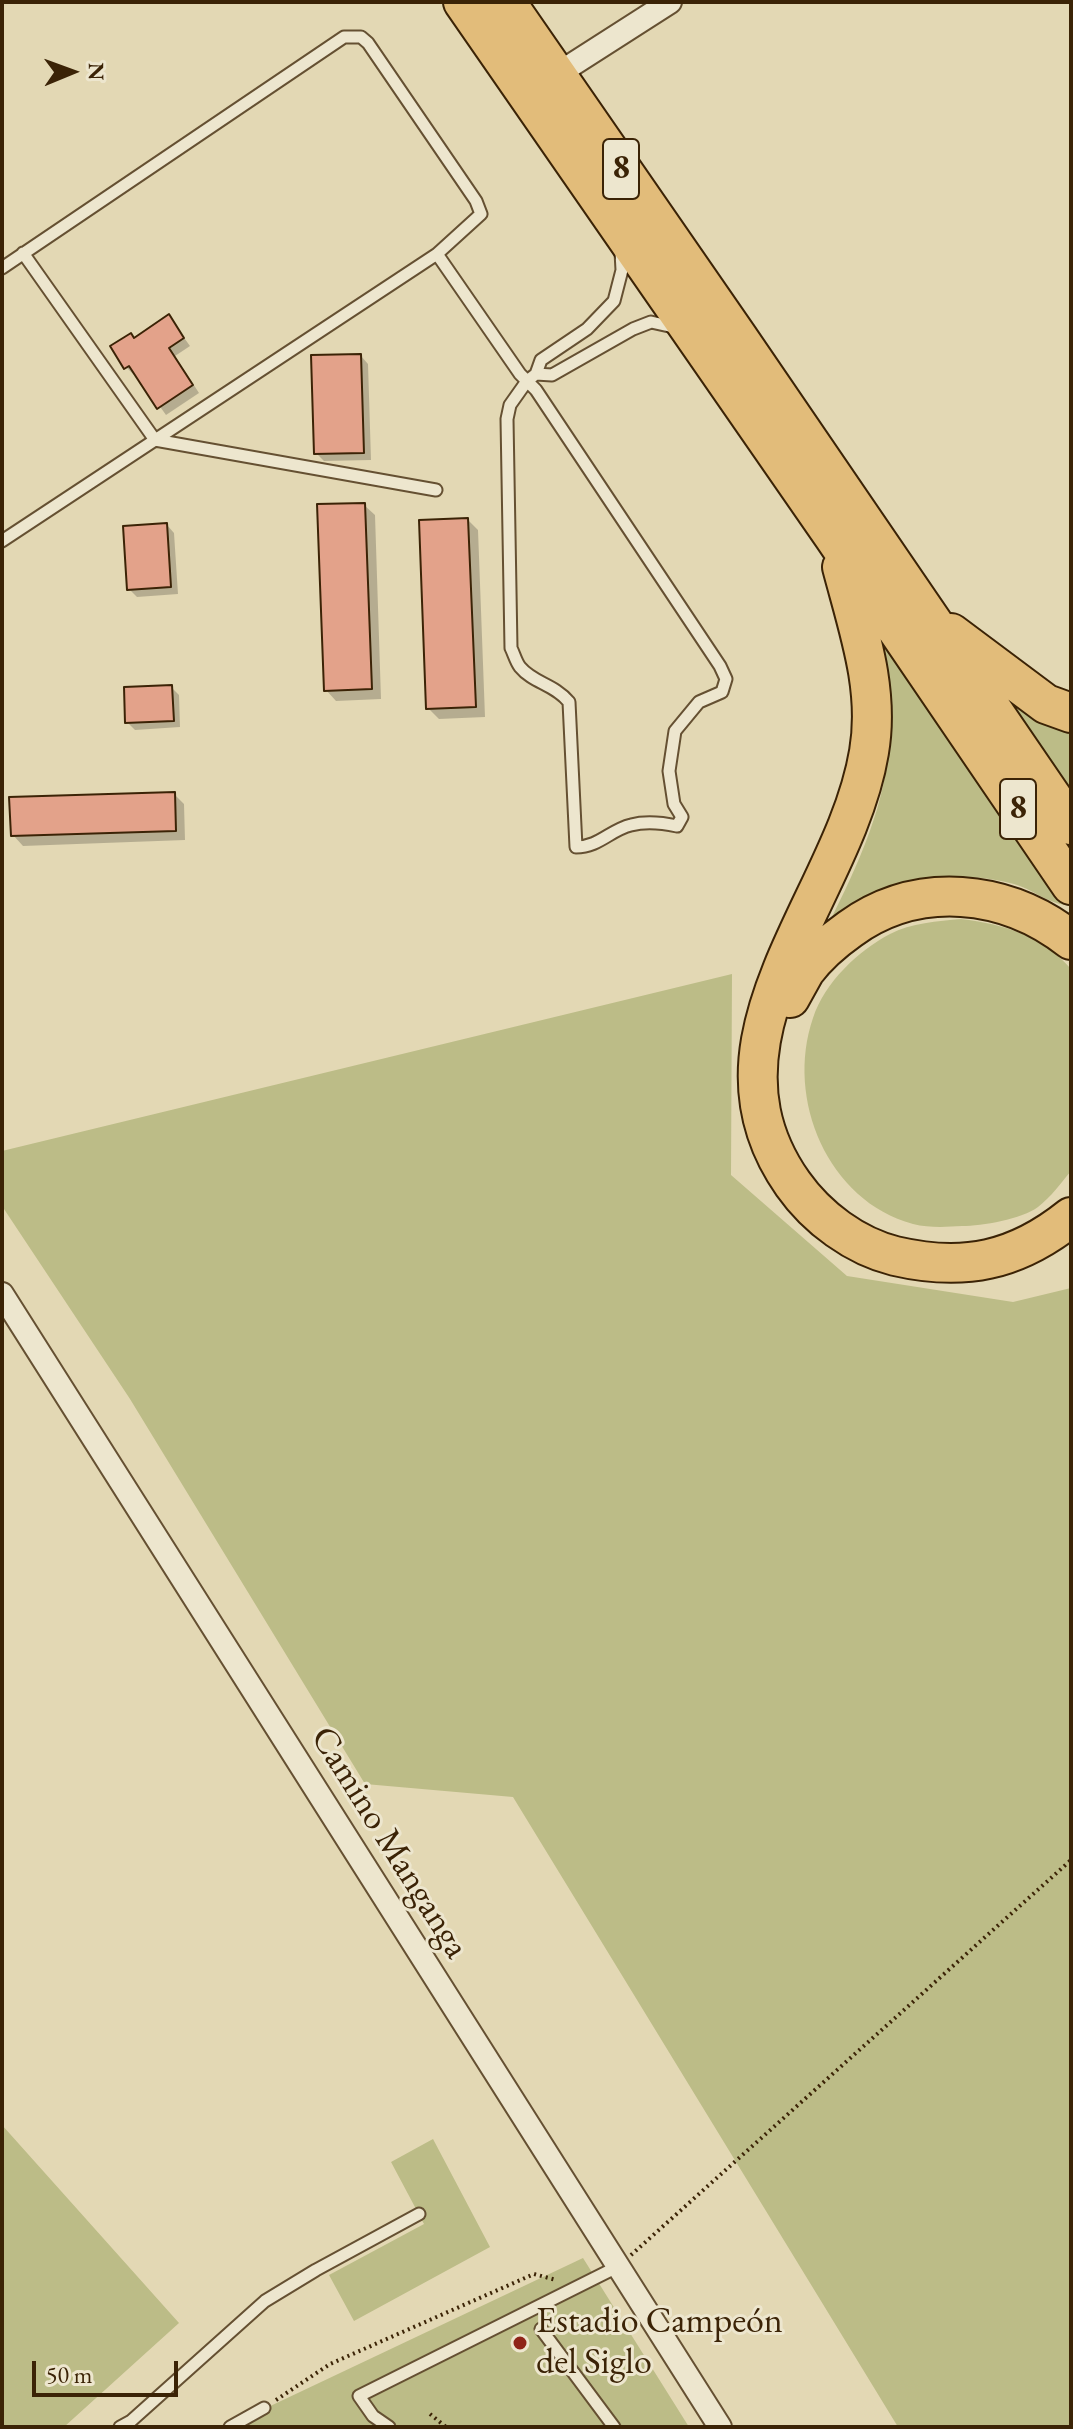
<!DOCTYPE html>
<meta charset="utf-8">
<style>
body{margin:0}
#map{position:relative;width:1073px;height:2429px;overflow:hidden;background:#e3d8b4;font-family:"EB Garamond",serif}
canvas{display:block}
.frame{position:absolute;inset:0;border:4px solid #3b2306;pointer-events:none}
.north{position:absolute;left:32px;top:32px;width:80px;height:80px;-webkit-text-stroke:6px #ede6ce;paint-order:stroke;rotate:89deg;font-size:22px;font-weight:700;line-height:32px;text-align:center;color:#3b2306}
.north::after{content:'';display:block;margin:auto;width:28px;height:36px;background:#3b2306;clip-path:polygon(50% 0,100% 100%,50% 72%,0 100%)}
.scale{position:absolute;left:32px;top:2361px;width:146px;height:36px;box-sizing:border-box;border:4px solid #3b2306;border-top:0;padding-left:10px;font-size:24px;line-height:28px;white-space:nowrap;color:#3b2306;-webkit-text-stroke:6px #ede6ce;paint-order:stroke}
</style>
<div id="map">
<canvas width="1073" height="2429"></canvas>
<div class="frame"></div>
<div class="north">N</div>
<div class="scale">50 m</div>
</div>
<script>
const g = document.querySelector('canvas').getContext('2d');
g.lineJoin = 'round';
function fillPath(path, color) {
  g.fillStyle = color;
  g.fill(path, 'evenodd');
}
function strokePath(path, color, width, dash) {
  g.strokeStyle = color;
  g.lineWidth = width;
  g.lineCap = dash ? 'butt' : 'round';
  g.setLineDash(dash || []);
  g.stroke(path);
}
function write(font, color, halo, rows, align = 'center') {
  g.font = font + ' "EB Garamond",serif';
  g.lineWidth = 6;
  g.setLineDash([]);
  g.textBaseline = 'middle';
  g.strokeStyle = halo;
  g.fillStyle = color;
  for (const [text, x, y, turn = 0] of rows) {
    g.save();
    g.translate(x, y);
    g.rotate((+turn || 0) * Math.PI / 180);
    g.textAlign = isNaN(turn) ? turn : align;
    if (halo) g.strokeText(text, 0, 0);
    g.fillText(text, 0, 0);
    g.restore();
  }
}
const green = new Path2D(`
 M 876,643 L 884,643 L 1066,905 C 1047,903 1032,889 1014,884 C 940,865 890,885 828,925 C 857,867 889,800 889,734 C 890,704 880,672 876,643 Z
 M 983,666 L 1071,721 L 1071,792 Z
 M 961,919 C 1004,924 1042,936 1071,969 L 1071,1171 C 1061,1183 1051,1197 1038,1207 C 1022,1219 982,1226 962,1226 C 946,1227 929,1228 913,1224 C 828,1201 785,1099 813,1018 C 825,982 858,951 890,934 C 911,923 938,921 961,919 Z
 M 732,974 L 731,1175 L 847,1276 L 1013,1302 L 1071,1288 L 1071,2427 L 898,2427 L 513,1797 L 365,1784 L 130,1399 L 2,1206 L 2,1151 Z
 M 2,2125 L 179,2323 L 64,2427 L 2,2427 Z
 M 433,2139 L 490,2247 L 354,2321 L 329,2275 L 424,2224 L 391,2162 Z
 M 583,2258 L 689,2427 L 226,2427 Z`);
const shadow = new Path2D(`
 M 169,317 L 190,346 L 175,356 L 199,393 L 166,415 L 136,373 L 134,375 L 126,367 L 135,339 Z
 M 361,356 L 368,364 L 371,460 L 324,461 L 316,453 Z
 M 364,505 L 375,515 L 381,699 L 336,701 L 326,690 Z
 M 468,520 L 478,530 L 485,717 L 439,719 L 428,708 Z
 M 167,525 L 174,533 L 178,594 L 137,597 L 129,589 Z
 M 171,687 L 179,695 L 180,727 L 135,730 L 127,722 Z
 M 174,794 L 184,804 L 185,840 L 23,846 L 13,835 Z`);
const building = new Path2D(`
 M 169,314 L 184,338 L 169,348 L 193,385 L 157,409 L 129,366 L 124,369 L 110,346 L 131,333 L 134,338 Z
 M 361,354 L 364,453 L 314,454 L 311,355 Z
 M 365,503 L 372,689 L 324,691 L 317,504 Z
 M 468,518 L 476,707 L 426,709 L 419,520 Z
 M 167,523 L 171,587 L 127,590 L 123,526 Z
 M 172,685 L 174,721 L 125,723 L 124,687 Z
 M 175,792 L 176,831 L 11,836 L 9,797 Z`);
const path = new Path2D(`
 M 631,2255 L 1071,1860
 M 276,2400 L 330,2364 L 534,2274 L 556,2280
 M 430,2414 L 446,2427`);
const service = new Path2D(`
 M 23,253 L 155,440 L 436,490
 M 437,254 L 520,374 L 536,390 L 720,666 L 726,679 L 722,692 L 699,702 L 675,731 L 669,771 L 674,804 L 682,817 L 677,826 C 663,823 646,821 631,825 C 610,830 599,847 576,847 L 569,702 C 554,684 533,683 520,667 C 516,662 514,654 511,648 L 507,419 L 510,405 L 527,381 L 536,374 L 541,360 L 587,329 L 614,301 L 622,270 L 621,252
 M 2,268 L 344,37 L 361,37 L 368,43 L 476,201 L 481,214 L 437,254 L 2,541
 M 536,374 L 552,375 L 633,329 L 651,322 L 678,328
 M 541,2329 L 614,2427
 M 120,2427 L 131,2421 L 265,2301 L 316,2270 L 419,2214
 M 230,2427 L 264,2408
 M 389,2427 L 373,2416 L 359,2396 L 617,2267`);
const minor = new Path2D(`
 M 556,75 L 670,2
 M 2,1294 L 720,2427`);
const trunk = new Path2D(`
 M 463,2 L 834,537 L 1071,885
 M 506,2 L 737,336 L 1071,825
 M 842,567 C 858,628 880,689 869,752 C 845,898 689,1037 793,1184 C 817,1218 855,1246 895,1256 C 964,1272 1016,1261 1071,1217
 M 951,633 L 1046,704 L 1071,713
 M 790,998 C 795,989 800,980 805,971 C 817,955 833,941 850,929 C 918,880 1006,889 1071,940`);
const markers = [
 [520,2343,8,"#8f2418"]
];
const shields = [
 [621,169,36],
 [1018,809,36]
];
const shieldNames = [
 ["8",621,169],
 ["8",1018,809]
];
const streetNames = [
 ["Camino Manganga",389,1843,58]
];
const poiNames = [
 ["Estadio Campeón",536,2322],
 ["del Siglo",536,2363]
];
fillPath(green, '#bcbc87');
fillPath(shadow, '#0003');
fillPath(building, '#e3a28a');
strokePath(building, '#3b2306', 2);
strokePath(service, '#655032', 15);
strokePath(minor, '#655032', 26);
strokePath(trunk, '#3b2306', 42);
strokePath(path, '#3b2306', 4, [2, 4]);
strokePath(service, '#ede6ce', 11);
strokePath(minor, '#ede6ce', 22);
strokePath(trunk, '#e2bc7a', 38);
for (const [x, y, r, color] of markers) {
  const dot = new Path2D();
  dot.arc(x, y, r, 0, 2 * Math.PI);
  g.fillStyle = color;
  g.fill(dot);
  strokePath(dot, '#ede6ce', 3);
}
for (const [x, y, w] of shields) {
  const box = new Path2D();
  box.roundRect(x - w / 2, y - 30, w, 60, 6);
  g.fillStyle = '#ede6ce';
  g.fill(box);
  strokePath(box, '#3b2306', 2);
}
write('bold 34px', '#3b2306', null, shieldNames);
write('36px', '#3b2306', '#ede6ce', streetNames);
write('36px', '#3b2306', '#ede6ce', poiNames, 'left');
</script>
